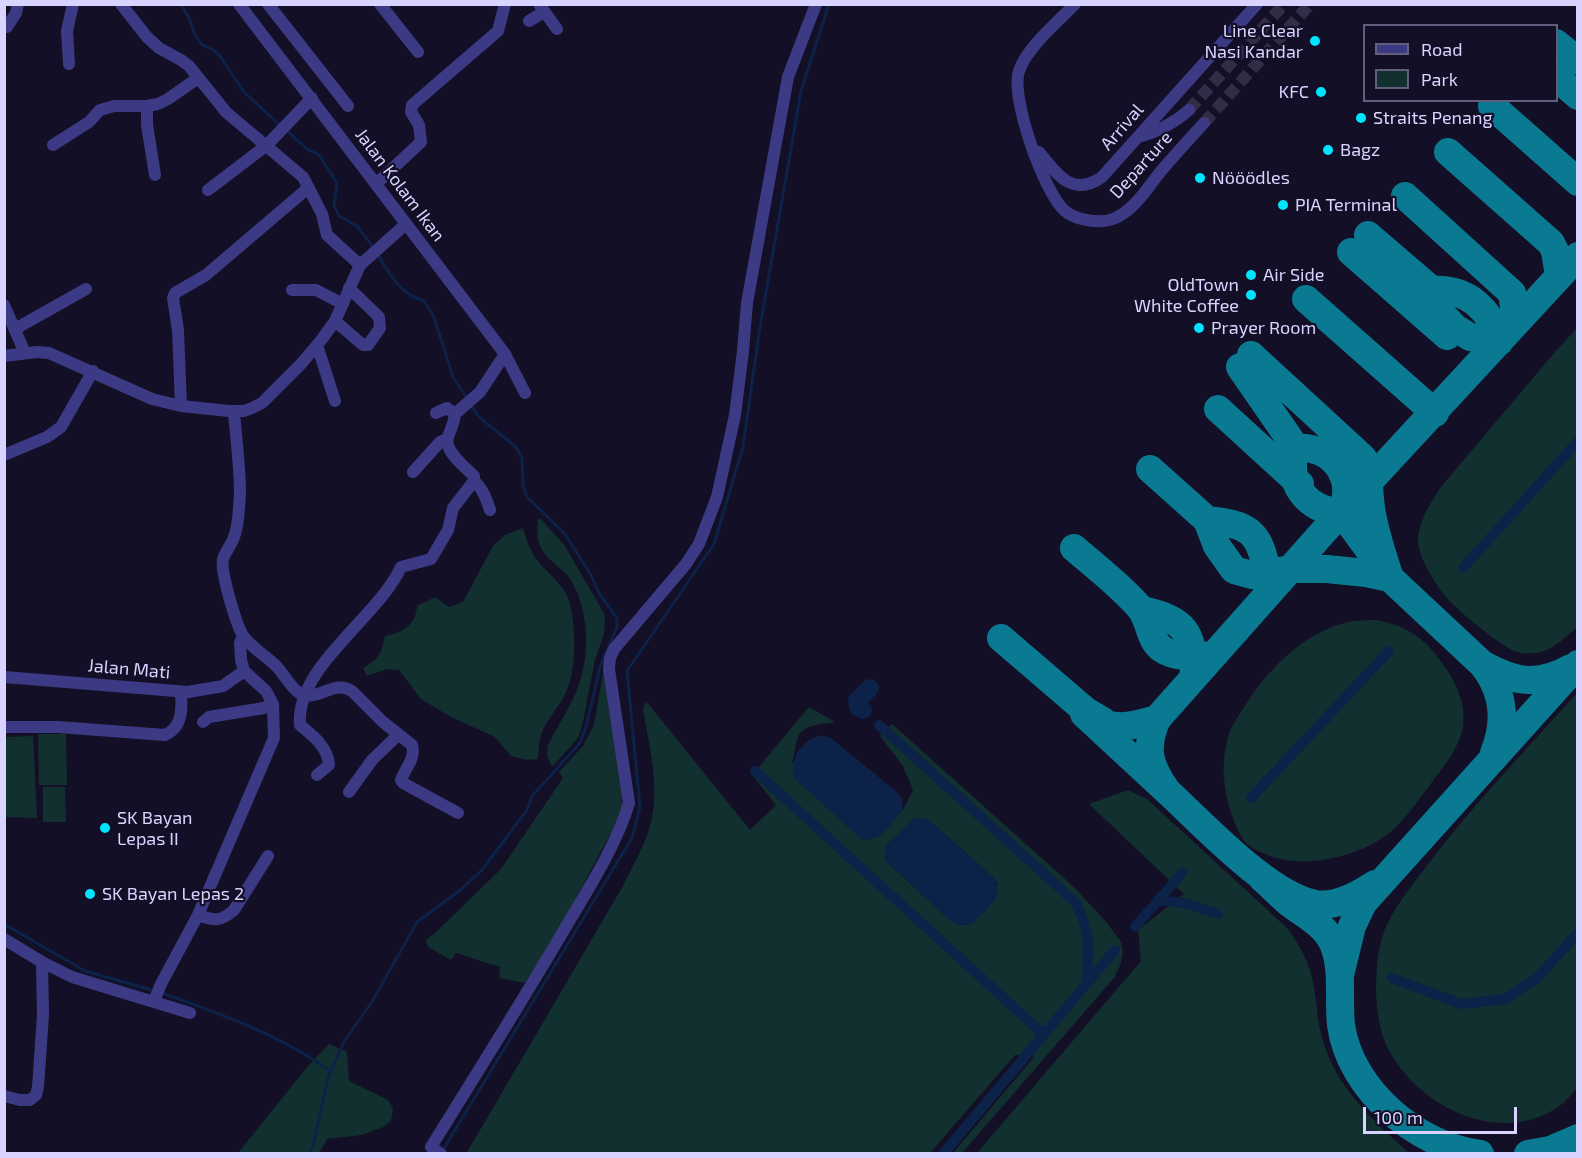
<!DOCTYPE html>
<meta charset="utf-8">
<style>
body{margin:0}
#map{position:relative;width:1582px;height:1158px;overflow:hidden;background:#130f26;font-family:"Exo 2",sans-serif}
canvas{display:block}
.frame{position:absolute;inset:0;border:6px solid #d9d4ff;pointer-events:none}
.legend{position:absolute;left:1363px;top:24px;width:195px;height:78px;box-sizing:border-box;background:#130f26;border:2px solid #625e7d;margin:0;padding:8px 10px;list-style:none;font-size:18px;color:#d9d4ff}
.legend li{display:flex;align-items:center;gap:12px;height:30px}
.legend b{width:30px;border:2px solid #625e7d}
.scale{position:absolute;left:1363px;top:1107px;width:154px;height:27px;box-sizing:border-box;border:3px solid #d9d4ff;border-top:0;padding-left:8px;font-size:18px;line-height:21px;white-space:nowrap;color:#d9d4ff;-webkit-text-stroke:4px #130f26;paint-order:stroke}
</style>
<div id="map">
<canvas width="1582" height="1158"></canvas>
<div class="frame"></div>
<ul class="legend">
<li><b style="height:8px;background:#3d3a85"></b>Road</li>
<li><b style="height:16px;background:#12302f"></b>Park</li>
</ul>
<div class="scale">100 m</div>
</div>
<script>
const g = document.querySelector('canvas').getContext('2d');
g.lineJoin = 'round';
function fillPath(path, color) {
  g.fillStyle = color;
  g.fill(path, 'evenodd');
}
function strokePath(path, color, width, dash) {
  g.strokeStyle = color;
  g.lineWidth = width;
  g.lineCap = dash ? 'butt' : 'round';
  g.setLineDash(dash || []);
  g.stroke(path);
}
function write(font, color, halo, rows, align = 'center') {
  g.font = font + ' "Exo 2",sans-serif';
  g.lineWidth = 4.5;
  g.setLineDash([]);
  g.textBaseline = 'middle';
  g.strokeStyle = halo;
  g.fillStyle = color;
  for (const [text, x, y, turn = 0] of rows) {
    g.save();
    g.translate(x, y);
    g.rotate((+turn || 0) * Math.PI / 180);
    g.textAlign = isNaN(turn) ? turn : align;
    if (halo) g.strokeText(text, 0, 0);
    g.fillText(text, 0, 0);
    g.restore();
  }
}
const green = new Path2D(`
 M 1577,328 L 1577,627 C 1566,637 1551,652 1535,653 C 1530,653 1522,654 1517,652 C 1503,648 1454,608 1445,596 C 1435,584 1419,558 1418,542 C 1418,521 1430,505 1440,488 L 1555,352 Z
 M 538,519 L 541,519 L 565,546 L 605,615 L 604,634 L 595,660 L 583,722 L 578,738 L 552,767 L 547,755 L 548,745 C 557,728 568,710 576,692 C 591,658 590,607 568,576 C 565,571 559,568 555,564 C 538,549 536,541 538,519 Z
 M 523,528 C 527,544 533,557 544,568 C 554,579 565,587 569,601 C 576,624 577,670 566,692 C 560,706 548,718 542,732 C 539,740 539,750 538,759 L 527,760 L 511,756 L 495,737 L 451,717 L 421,699 L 399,670 L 387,669 L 367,676 L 363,668 C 379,658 381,655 385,636 C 402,633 416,625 417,606 L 435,597 L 449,607 L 463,602 L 493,546 L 505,535 Z
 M 1376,620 C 1410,627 1426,639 1445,667 C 1457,685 1466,704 1463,726 C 1460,747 1444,766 1432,782 C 1421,797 1409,814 1395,828 C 1367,855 1305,871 1268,855 C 1259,851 1247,847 1242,838 C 1226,809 1219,773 1227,741 C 1230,726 1240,714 1248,701 C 1272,665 1309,628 1354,621 C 1361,620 1369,620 1376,620 Z
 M 604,667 L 622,786 L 622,808 L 613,829 L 560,928 L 525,983 L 499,978 L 500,967 L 456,953 L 451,960 L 428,947 L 426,940 L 435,933 L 501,869 L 563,778 L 559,772 L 583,746 L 594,725 Z
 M 1577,693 L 1577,1088 C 1569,1097 1562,1106 1550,1112 C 1493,1142 1422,1107 1391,1054 C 1373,1026 1373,970 1382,938 C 1389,914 1407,892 1422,872 C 1469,809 1524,752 1577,693 Z
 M 646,701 L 750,830 L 776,805 L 752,775 L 809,707 L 835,722 C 829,724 823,723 816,725 C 792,731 798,744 792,762 L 903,810 L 913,790 L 903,766 L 880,736 L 892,724 L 1075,888 L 1107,923 L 1121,942 L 1123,952 L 1121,963 L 1114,978 L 962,1153 L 953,1153 L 1034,1057 L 1015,1055 L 930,1153 L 466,1154 L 623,886 C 632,867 644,847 650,826 C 661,789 649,746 643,709 ZM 915,818 L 929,820 L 993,877 L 998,884 L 967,925 L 952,922 L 886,861 L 885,857 L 886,846 Z
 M 38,734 L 66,734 L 67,785 L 39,785 Z
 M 33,736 L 37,818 L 5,817 L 5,737 Z
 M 43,787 L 65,787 L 66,822 L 43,822 Z
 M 1128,790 L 1147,799 L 1287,928 C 1298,943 1310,963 1313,982 C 1317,1002 1317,1022 1323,1041 C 1337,1089 1374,1121 1409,1153 L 977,1153 L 1141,961 L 1138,930 L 1184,894 L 1089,804 Z
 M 329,1044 L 347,1052 L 349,1081 L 388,1100 L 393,1108 L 391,1121 L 383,1127 L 362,1135 L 327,1139 L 319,1153 L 238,1153 L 308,1066 Z`);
const water = new Path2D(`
 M 821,735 L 831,738 L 898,793 L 902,799 L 903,810 C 891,823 880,846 860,838 L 794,778 C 789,758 801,741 821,735 Z
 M 915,818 L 929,820 L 993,877 C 1007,897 986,909 972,924 L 959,925 L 952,922 L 886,861 L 885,857 L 886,846 Z`);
const stream = new Path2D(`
 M 181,4 L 189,18 L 194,33 L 201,44 L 212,49 L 220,56 L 244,92 L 281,126
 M 286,130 L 307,149 L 319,155 L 337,183 L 334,205 L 339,216 L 357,226 L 374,248
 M 377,253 C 389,274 400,294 424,301 L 434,317 L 453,377 L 467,398
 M 4,924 L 85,971 L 155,991
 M 162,993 C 218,1013 283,1036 331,1072
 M 443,1150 L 632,838 L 640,807 L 627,671 L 714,544 L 743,447 L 759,333 L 801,91 L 829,4
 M 309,1154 L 313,1147 L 328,1077 L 345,1040 L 372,1002 L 417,922 L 459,891 L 482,870 L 527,810 L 533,795 L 580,743 L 587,723 L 600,667 L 617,627 L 617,618 L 599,593 L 591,575 L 565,534 L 527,497 L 523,485 L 522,458 L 516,447 L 479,417 L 470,404`);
const canal = new Path2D(`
 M 1463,568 L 1578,441
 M 879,725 L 1075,902 C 1092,933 1088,950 1087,983
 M 755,771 L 1043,1034
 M 1251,798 L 1389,651
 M 1158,900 L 1184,903 L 1218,914
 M 1135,927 L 1182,873
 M 1392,978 L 1461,1004 L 1505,999 L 1537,978 L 1578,933
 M 943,1154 L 1115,950`);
const river = new Path2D(`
 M 863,710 L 858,707 L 857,701 L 870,688`);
const taxiway = new Path2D(`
 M 1556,43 L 1578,61
 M 1556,77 L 1578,96
 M 1492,106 L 1578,182
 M 1448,152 L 1551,243 L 1555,251 L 1559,276
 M 1405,196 L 1512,293 L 1516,323
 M 1368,235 L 1432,290 L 1442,314 L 1454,327 L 1470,337 L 1499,342 C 1491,309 1467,288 1432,290
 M 1351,252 L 1447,336
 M 1306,299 L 1435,413
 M 1251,355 L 1363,458 C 1371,475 1368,495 1372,514 C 1376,536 1383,557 1390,578
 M 1240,367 L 1296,448
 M 1218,409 L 1300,484
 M 1296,448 C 1285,481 1306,511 1341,512 L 1378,562
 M 1296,448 C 1333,445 1357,479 1341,512
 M 1150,469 L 1207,520 L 1217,546 L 1234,570 L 1252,575 L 1267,573 L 1267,592
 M 1207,520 C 1248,524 1260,531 1267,573 L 1291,569 L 1327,569 L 1366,573 L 1390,578 L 1482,664
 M 1074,548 C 1096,567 1121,586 1140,608 C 1150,620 1149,640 1162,649 C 1177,659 1196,656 1213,655
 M 1142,610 C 1186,620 1192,631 1194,674
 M 1001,638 L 1086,711 L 1103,721
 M 1157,719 C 1127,728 1112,731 1084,714 L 1167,791 C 1149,765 1144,749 1157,719 L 1341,512 L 1578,256
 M 1494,753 C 1507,721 1504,691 1482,664 C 1514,682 1538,687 1571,668
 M 1167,791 C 1203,824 1269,896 1316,904 C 1337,907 1358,895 1375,884
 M 1262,878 C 1271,886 1280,895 1289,903 C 1304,914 1325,925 1333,943 C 1344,969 1338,997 1341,1025 C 1350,1090 1417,1146 1480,1154
 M 1340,975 L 1352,926 L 1363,903 L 1578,664
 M 1528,1154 L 1550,1150 L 1578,1138`);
const minorTunnel = new Path2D(`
 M 1189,110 L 1284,4
 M 1204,123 L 1310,4`);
const minor = new Path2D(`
 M 121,4 L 147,37 L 159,48 L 181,60 L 189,66 L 226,112 L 303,177 L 322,214 L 327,235 L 360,265
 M 239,4 L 505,354 L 525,393
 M 268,4 L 348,106
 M 380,4 L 418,52
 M 539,4 L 557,29
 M 1075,4 C 1058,22 1027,47 1019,71 C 1010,97 1044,193 1065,211 C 1075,220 1100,224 1113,219 C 1134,211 1148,187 1161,171 C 1175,155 1189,139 1204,123
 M 529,21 L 544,12
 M 7,27 L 16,13 L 18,4
 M 69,64 L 67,31 L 73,4
 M 147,106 L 147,125 L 155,175
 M 1138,137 C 1158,132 1174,123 1189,110
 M 53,145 L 89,122 L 100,110 L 114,106 L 147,106 L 158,104 L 168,99 L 198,78
 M 1039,152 C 1057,174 1072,198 1102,177 L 1257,4
 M 376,184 L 421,142 L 419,125 L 411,112 L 412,105 L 498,31 L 505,4
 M 208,190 L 267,145 L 312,98
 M 292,290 L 316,290 L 343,304
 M 4,305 L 25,353
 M 335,321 L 363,345 L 368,345 L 380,328 L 379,317 L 349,288
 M 15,329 L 86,289
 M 317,345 L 335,401
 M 4,356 L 37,352 L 49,353 L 152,399 L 181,406 L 229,411 L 244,411 L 252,408 L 262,403 L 301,364 L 322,339 L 335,321 L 360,265 L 406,224
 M 181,406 L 178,330 L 173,298 L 175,293 L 206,275 L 308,188
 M 234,412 C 236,439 240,466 240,493 C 239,506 239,522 235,534 C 233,543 226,550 223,559 C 220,571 237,628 244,637 C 253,649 268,657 278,668 C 285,676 290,686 298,692 C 315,705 335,677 353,692 L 383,722 L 412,745 C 416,759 405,768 401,780 L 403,783 L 458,813
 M 436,413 L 447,408 L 455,414 L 480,392 L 505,354
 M 4,455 L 47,437 L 61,427 L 93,371
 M 413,472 L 440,442 L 447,439
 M 474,481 C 483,489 486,498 490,510
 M 4,677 L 188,692 L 223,686 L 244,671
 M 203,722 L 209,717 L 264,708 L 273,704
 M 4,727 L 58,727 L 165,735 C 183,727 182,709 181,692
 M 317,775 L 329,765 C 328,747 313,736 300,725 C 295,667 378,618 401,567 L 431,559 L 448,530 L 453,508 L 474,481 L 474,476 C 465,467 443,450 448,437 C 451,428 454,424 455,414
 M 349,792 L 372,760 L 398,735
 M 198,915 C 215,921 220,922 234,910 L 268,856
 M 4,939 L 42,962 L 72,977 L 190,1013
 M 154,1001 L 161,984 L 198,915 L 274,738 L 273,704 L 266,691 L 244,671 L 241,660 L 240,643 L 243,636
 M 4,1096 L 20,1100 L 30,1100 L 36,1095 L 38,1087 L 43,1015 L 42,962
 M 441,1154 L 431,1147 C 477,1073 523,1000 567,925 C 590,886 616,846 629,803 L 609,669 L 610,658 L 614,649 L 686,564 L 699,544 L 717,497 L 735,415 L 743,351 L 747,303 L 788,77 L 816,4`);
const markers = [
 [1315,41,6,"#00e5ff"],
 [1321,92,6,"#00e5ff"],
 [1361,118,6,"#00e5ff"],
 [1328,150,6,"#00e5ff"],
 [1200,178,6,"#00e5ff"],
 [1283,205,6,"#00e5ff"],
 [1251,275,6,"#00e5ff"],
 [1251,295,6,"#00e5ff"],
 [1199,328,6,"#00e5ff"],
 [105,828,6,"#00e5ff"],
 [90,894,6,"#00e5ff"]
];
const poiNames = [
 ["Line Clear",1303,31,"right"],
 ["Nasi Kandar",1303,52,"right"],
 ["KFC",1309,92,"right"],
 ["Straits Penang",1373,118],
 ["Bagz",1340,150],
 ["Nööödles",1212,178],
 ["PIA Terminal",1295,205],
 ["Air Side",1263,275],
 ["OldTown",1239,285,"right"],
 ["White Coffee",1239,306,"right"],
 ["Prayer Room",1211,328],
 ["SK Bayan",117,818],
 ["Lepas II",117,839],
 ["SK Bayan Lepas 2",102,894]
];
const streetNames = [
 ["Arrival",1122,127,-49],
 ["Departure",1141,165,-48],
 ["Jalan Kolam Ikan",400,185,53],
 ["Jalan Mati",129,669,5]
];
fillPath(green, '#12302f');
fillPath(water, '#0c2248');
strokePath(stream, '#0c2248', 3);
strokePath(canal, '#0c2248', 10);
strokePath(river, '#0c2248', 18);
strokePath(taxiway, '#0a7a92', 28);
strokePath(minorTunnel, '#312d47', 12, [12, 6]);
strokePath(minor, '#3d3a85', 12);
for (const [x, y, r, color] of markers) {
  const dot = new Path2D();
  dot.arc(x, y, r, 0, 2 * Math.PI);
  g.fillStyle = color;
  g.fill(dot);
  strokePath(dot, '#130f26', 2);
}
write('18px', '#d9d4ff', '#130f26', poiNames, 'left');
write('18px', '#d9d4ff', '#130f26', streetNames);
</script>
